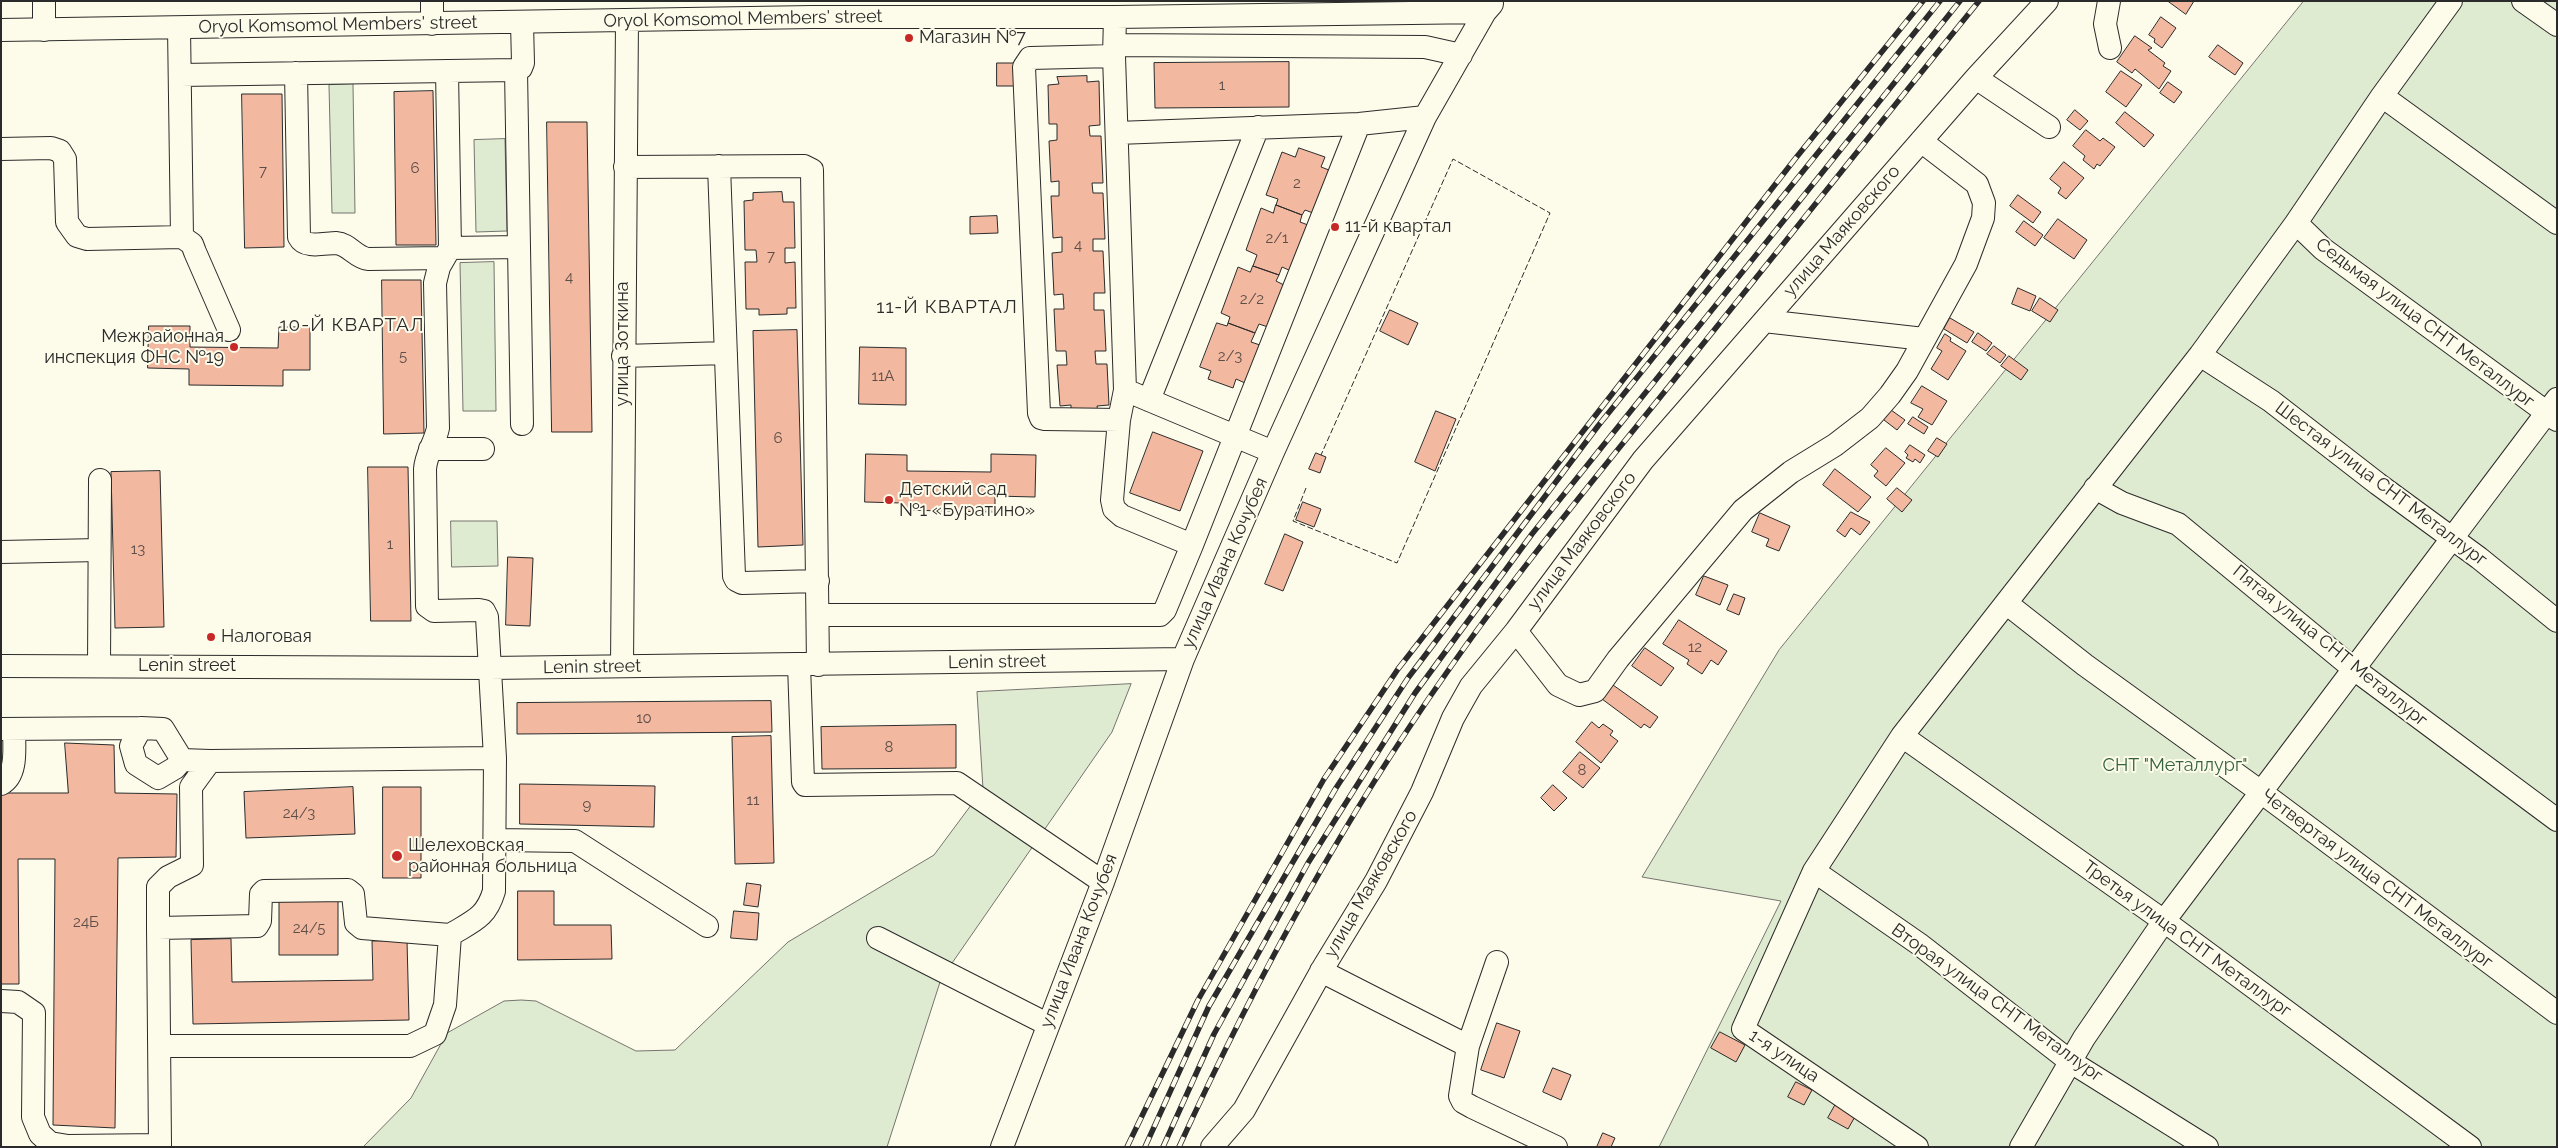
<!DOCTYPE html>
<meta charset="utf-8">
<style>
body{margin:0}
#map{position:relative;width:2558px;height:1148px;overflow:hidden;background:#fdfbea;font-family:Raleway,sans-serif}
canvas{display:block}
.frame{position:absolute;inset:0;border:2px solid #2b2b2b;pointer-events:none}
</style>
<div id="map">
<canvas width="2558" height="1148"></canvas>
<div class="frame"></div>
</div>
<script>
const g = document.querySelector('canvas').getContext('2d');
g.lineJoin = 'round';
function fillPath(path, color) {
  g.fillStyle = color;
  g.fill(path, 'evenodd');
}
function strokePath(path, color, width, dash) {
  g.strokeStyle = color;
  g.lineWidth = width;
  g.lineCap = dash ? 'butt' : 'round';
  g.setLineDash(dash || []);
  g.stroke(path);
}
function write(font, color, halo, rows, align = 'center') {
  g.font = font + ' Raleway,sans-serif';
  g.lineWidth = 4;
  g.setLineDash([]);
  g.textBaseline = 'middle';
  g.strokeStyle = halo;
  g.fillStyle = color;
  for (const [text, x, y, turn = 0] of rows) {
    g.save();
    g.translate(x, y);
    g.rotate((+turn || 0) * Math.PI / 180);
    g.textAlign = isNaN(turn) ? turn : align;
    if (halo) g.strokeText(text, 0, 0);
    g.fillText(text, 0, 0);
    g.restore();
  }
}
const green = new Path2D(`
 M 2304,1 L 2557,1 L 2557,1147 L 1659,1147 L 1781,901 L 1642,877 L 1779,650 Z
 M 353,84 L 355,213 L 332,213 L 329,85 Z
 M 505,139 L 507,231 L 476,232 L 474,140 Z
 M 494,262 L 496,411 L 463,411 L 460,263 Z
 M 451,521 L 497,521 L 498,566 L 452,567 Z
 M 1131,684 L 1112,732 L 941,979 L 887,1147 L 363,1147 L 411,1098 L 447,1033 L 504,1001 L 521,1000 L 536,1001 L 636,1051 L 675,1050 L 788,942 L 934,855 L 983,789 L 977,692 Z`);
const building = new Path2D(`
 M 2168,1 L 2194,1 L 2186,14 Z
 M 2161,17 L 2176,28 L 2162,48 L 2154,42 L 2155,39 L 2149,35 Z
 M 2135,36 L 2152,48 L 2148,50 L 2165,63 L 2163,66 L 2171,71 L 2159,89 L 2135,69 L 2132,73 L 2117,62 Z
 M 2218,45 L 2243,63 L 2235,75 L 2209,57 Z
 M 1289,62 L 1289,107 L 1155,108 L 1154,63 Z
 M 997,63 L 1015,63 L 1016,86 L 997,86 Z
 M 2121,71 L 2142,85 L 2126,107 L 2106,92 Z
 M 1087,76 L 1087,82 L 1099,81 L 1100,125 L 1089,126 L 1090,136 L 1101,136 L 1103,183 L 1092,183 L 1093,193 L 1103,193 L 1105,239 L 1093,239 L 1093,251 L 1103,251 L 1105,293 L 1094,293 L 1094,310 L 1104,310 L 1106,351 L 1095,351 L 1096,364 L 1107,364 L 1109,405 L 1097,406 L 1098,412 L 1071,414 L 1071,405 L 1060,406 L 1057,365 L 1067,365 L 1066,351 L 1056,351 L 1054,309 L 1064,309 L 1063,294 L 1054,295 L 1052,253 L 1062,252 L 1062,237 L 1053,238 L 1051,196 L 1059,196 L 1059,181 L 1051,182 L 1049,141 L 1057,140 L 1057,124 L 1049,124 L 1048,85 L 1059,84 L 1057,77 Z
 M 2168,82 L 2182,92 L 2174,103 L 2160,93 Z
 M 433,91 L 436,245 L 396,245 L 394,92 Z
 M 242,94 L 282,94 L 284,247 L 245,248 Z
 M 2075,110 L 2088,121 L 2080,130 L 2067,120 Z
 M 2125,112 L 2154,135 L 2144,147 L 2116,123 Z
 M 547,122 L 587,122 L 592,432 L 552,432 Z
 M 2086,130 L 2100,141 L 2103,138 L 2115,147 L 2100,166 L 2097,164 L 2094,169 L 2083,160 L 2085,156 L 2073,146 Z
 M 1299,148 L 1325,157 L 1321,167 L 1329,170 L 1313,213 L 1305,210 L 1302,215 L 1276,205 L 1278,199 L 1266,195 L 1282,152 L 1295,157 Z
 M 2064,162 L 2084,178 L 2066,199 L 2058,193 L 2061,188 L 2050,179 Z
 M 782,192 L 783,202 L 794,202 L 795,248 L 785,248 L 785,263 L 795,262 L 796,308 L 787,308 L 787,314 L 759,315 L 759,309 L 746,309 L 745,262 L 757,262 L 756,250 L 745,250 L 744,201 L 753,200 L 753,193 Z
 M 2018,195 L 2041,212 L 2033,223 L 2010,206 Z
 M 1276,205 L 1302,215 L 1300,222 L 1308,225 L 1291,271 L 1282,267 L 1279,275 L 1253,266 L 1257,255 L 1246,250 L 1261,208 L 1273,213 Z
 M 997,216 L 998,233 L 970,234 L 970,217 Z
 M 2058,219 L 2087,240 L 2074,259 L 2044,238 Z
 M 2024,221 L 2043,235 L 2035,246 L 2016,232 Z
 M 1253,266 L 1279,275 L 1276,281 L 1284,285 L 1268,327 L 1259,324 L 1255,333 L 1228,323 L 1230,317 L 1221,313 L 1238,267 L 1250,272 Z
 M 382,280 L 421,280 L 424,433 L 384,434 Z
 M 2018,288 L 2036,296 L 2030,311 L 2012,304 Z
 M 2040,298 L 2058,310 L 2050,322 L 2032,311 Z
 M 1390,310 L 1418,323 L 1408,345 L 1380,331 Z
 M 1950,318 L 1974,332 L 1967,343 L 1944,329 Z
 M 1217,323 L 1227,326 L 1228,323 L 1255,333 L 1251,342 L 1260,345 L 1245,383 L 1236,379 L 1233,388 L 1208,379 L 1211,371 L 1200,367 Z
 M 149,326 L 190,326 L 190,347 L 278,348 L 279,327 L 310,327 L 310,370 L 283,370 L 283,386 L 189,385 L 189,369 L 148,368 Z
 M 797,330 L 803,545 L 758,547 L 753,331 Z
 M 1978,333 L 1992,343 L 1986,351 L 1972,342 Z
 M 1945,334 L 1951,338 L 1950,341 L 1966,351 L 1948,380 L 1931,369 L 1942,351 L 1937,348 Z
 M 1994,346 L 2006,355 L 2000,363 L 1987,354 Z
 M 860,347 L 906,348 L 906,405 L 859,404 Z
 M 2009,356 L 2028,370 L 2021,380 L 2001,366 Z
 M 1922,386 L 1947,401 L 1932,425 L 1918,417 L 1923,409 L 1911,403 Z
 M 1891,410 L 1905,420 L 1897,430 L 1884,420 Z
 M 1436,411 L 1456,419 L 1435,471 L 1415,462 Z
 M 1913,417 L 1928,427 L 1924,434 L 1908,424 Z
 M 1153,432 L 1203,451 L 1180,511 L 1130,493 Z
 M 1937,438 L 1947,444 L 1938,457 L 1928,451 Z
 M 1910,445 L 1925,455 L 1920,463 L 1915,459 L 1913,462 L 1906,458 L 1908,455 L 1905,452 Z
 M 1886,448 L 1905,463 L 1886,486 L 1874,476 L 1878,471 L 1871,465 Z
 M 1316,453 L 1326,457 L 1320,473 L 1309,469 Z
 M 866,454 L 907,455 L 907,471 L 991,472 L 991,454 L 1036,455 L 1035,497 L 995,496 L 995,512 L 901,510 L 902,503 L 865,502 Z
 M 368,467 L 408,467 L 411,621 L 371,621 Z
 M 1835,469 L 1871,497 L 1858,512 L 1823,485 Z
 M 160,471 L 164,627 L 115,628 L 111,472 Z
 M 1897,488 L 1912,500 L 1902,512 L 1887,499 Z
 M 1303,502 L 1321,509 L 1314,527 L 1296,520 Z
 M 1851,512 L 1870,522 L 1860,535 L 1851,528 L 1845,537 L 1837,531 Z
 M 1760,513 L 1790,526 L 1779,551 L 1766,546 L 1769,539 L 1752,532 Z
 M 1285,534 L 1303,542 L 1283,591 L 1265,584 Z
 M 508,557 L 533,558 L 530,626 L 506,625 Z
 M 1704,576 L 1728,585 L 1720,605 L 1696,595 Z
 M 1734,594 L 1745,598 L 1739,615 L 1727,610 Z
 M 1679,620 L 1727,651 L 1718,665 L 1711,660 L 1702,674 L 1687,664 L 1689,660 L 1663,644 Z
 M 1645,648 L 1674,668 L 1661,686 L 1632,666 Z
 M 1613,685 L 1658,717 L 1650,728 L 1644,724 L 1641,728 L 1602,699 Z
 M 771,701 L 772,732 L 517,734 L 517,703 Z
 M 1592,722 L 1599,728 L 1603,724 L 1613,731 L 1610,735 L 1618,741 L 1601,763 L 1576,742 Z
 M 956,725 L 956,768 L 822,769 L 821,727 Z
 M 771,736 L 774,863 L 735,864 L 732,737 Z
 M 65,743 L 114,745 L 115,793 L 177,794 L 176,857 L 118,858 L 115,1128 L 53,1125 L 55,859 L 18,859 L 19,984 L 1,984 L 1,793 L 68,793 Z
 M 1580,752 L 1600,768 L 1583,788 L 1563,772 Z
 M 520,784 L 655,786 L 654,827 L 520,824 Z
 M 1553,785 L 1567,798 L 1554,811 L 1541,798 Z
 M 353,787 L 355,834 L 246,838 L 244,792 Z
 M 383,787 L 421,787 L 421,878 L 383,878 Z
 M 747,883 L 761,885 L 758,907 L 744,905 Z
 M 518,891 L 554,891 L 554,925 L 611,925 L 612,959 L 518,960 Z
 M 338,900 L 338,955 L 279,955 L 279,901 Z
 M 734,911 L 759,913 L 757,940 L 731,938 Z
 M 231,939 L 232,982 L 373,980 L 372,941 L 407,940 L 409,1020 L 193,1024 L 191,940 Z
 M 1497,1023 L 1520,1031 L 1504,1078 L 1481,1070 Z
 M 1720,1032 L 1745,1045 L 1736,1062 L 1711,1048 Z
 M 1553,1068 L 1571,1075 L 1561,1100 L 1543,1092 Z
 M 1796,1082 L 1812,1090 L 1804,1105 L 1788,1097 Z
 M 1837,1102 L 1857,1113 L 1848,1129 L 1828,1118 Z
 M 1603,1133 L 1615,1138 L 1611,1147 L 1597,1147 Z`);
const minor = new Path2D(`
 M 44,1 L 44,30
 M 432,1 L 432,24
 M 2109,1 L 2105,24 L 2110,48
 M 2523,1 L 2557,25
 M 1115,17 L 1114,56 L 1125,390 L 1273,452
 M 179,28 L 182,237
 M 1,30 L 812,17 L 1115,17 L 1485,12
 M 1115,45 L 1425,47 L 1461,55
 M 1114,56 L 1030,58 L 1024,67 L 1039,413 L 1041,418 L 1045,419 L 1119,420 L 1125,390
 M 516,70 L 522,424
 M 296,73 L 299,237 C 305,249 325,243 336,243 C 349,244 355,257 368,259 L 444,258
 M 180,75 L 516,70 L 521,68 L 523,63 L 522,23
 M 1976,78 L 2049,127
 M 2382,96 L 2557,223
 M 1117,133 L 1359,124 L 1425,117
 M 1,149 L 51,148 L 60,151 L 65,159 L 67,222 L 77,236 L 87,239 L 182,237 L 192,244 L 195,252 L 229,330
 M 719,166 L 734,576 L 736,580 L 742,583 L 818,581
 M 625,167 L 804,166 L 812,170 L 818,665
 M 2296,223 L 2323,249 L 2557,420
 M 450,248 L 519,247
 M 1764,321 L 1924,339
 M 2200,355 L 2271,401 L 2378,484 L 2479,558 L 2557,621
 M 623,356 L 726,353
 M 1149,400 L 1258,127
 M 1119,420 L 1112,500 L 1114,509 L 1122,516 L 1192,545
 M 430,449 L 483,449
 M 2095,488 L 2122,503 L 2178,524 L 2354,669 L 2557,820
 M 1,552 L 99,550
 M 2006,603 L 2085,665 L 2261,792 L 2557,1013
 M 819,615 L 1160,615 L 1165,610 L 1192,545 L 1359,124
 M 1516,631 L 1558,685 L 1579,695 L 1595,691 L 1618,659 L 1743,510 L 1791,472 L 1835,445 L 1870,418 L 1890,395 L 1907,371 L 1966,264 L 1983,218 L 1984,203 L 1977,184 L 1921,141
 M 799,664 L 803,782 L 805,785 L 957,783 L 1103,882
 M 1,666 L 490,668 L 1183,659
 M 99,666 L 100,480
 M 622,666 L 627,21
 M 1,729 L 141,728
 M 1902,736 L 2164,921 L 2470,1147
 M 182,760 L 175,768 L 158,778 L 136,764 L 131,746 L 141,728 L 163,729 L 182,760 L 210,761
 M 1,784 C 18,775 14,747 14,729
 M 495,840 L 575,841 L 707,926
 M 1814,871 L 1919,944 L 2071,1062 L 2207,1147
 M 158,928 L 158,887 L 168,877 L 192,865 L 191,787 L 210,761 L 495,758
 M 878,938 L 1047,1024
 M 1497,962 L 1468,1046 L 1460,1096 L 1463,1102 L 1472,1107 L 1556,1147
 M 1321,971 L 1468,1046
 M 1,1001 L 18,1002 L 34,1013 L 33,1117 L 40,1134 L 50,1143 L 68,1146 L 160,1145 L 158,928 L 257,926 L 260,921 L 261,894 L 264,891 L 348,890 L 353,894 L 356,923 L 362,928 L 450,935
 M 160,1046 L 410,1046 L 435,1034 L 445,1005 L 450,935 C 473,921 486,918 494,891 L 495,758 L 487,617 L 484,611 L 479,610 L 434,611 L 427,606 L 425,469 C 426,454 435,443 438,428 L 435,283 L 439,267 L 450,248 L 447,71
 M 1002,1147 L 1103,882 L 1183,659 L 1273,452 L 1425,117 L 1485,12 L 1492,4
 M 1212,1147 L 1244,1110 L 1323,968 L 1376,881 L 1422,792 L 1453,718 L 1471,686 L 1516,631 L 1643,460 L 1976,78 L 2047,1
 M 1917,1147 L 1743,1029 L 1814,871 L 1902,736 L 2200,355 L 2296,223 L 2382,96 L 2451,1
 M 2021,1147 L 2084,1038 L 2164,921 L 2557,399`);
const rail = new Path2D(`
 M 1127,1147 L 1198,1000 L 1324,779 L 1398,669 L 1795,159 L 1923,1
 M 1145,1147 L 1209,1006 L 1336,788 L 1408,678 L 1598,426 L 1940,1
 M 1163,1147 L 1214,1034 L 1308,863 L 1415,693 L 1532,534 L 1960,1
 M 1179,1147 C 1254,983 1341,823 1445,675 C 1516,573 1596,477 1674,380 C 1775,254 1877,127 1979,1`);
const fence = new Path2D(`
 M 1306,488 L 1293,521 L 1397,563 L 1550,213 L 1453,159 L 1321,455`);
const markers = [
 [909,38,5,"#c62828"],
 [1335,227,5,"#c62828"],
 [234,347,5,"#c62828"],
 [889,500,5,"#c62828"],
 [211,637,5,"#c62828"],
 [397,856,6,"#c62828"]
];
const numberNames = [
 ["1",1222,85],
 ["6",415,168],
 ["7",263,171],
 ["2",1297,183],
 ["2/1",1277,238],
 ["4",1078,245],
 ["7",771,256],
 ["4",569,277],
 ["2/2",1252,299],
 ["5",403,356],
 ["2/3",1230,356],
 ["11А",883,376],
 ["6",778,438],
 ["1",390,544],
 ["13",138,549],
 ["12",1695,647],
 ["10",644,718],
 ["8",889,747],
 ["8",1582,770],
 ["11",753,800],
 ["9",587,805],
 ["24/3",299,813],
 ["24Б",86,922],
 ["24/5",309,928]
];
const streetNames = [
 ["Oryol Komsomol Members' street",743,19,-1],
 ["Oryol Komsomol Members' street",338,25,-1],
 ["улица Маяковского",1842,231,-49],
 ["Седьмая улица СНТ Металлург",2425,323,37],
 ["улица Зоткина",623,344,-90],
 ["Шестая улица СНТ Металлург",2381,484,37],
 ["улица Маяковского",1582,541,-53],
 ["улица Ивана Кочубея",1225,563,-66],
 ["Пятая улица СНТ Металлург",2330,646,39],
 ["Lenin street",997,662,-1],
 ["Lenin street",187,666],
 ["Lenin street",592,667,-1],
 ["Четвертая улица СНТ Металлург",2377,879,37],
 ["улица Маяковского",1371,884,-60],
 ["Третья улица СНТ Металлург",2187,939,36],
 ["улица Ивана Кочубея",1079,941,-69],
 ["Вторая улица СНТ Металлург",1997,1003,36],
 ["1-я улица",1784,1056,34]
];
const poiNames = [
 ["Магазин №7",919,38],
 ["11-й квартал",1345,227],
 ["Межрайонная",224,337,"right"],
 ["инспекция ФНС №19",224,358,"right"],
 ["Детский сад",899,490],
 ["№1 «Буратино»",899,511],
 ["Налоговая",221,637],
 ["Шелеховская",408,846],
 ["районная больница",408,867]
];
const parkNames = [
 ["СНТ \"Металлург\"",2175,766]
];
const neighbourhoodNames = [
 ["11-Й КВАРТАЛ",947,307],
 ["10-Й КВАРТАЛ",352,325]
];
fillPath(green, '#deebd1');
strokePath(green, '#74746e', 1);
fillPath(building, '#f2b8a0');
strokePath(building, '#2b2b2b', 1);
strokePath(minor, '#2b2b2b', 24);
strokePath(minor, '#fdfbea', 22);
strokePath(rail, '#2b2b2b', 5.5);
strokePath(rail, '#fdfbea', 4, [11]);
strokePath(fence, '#2b2b2b', 1, [6, 2.5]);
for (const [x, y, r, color] of markers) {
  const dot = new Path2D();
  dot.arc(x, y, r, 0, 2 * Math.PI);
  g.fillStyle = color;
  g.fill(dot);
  strokePath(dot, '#fdfbea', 2);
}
write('15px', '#5d4e48', null, numberNames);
write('18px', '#2b2b2b', '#fdfbea', streetNames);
write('18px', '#2b2b2b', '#fdfbea', poiNames, 'left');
write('18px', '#34623c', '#fdfbea', parkNames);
g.letterSpacing = '1px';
write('19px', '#2b2b2b', '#fdfbea', neighbourhoodNames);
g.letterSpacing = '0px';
</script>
